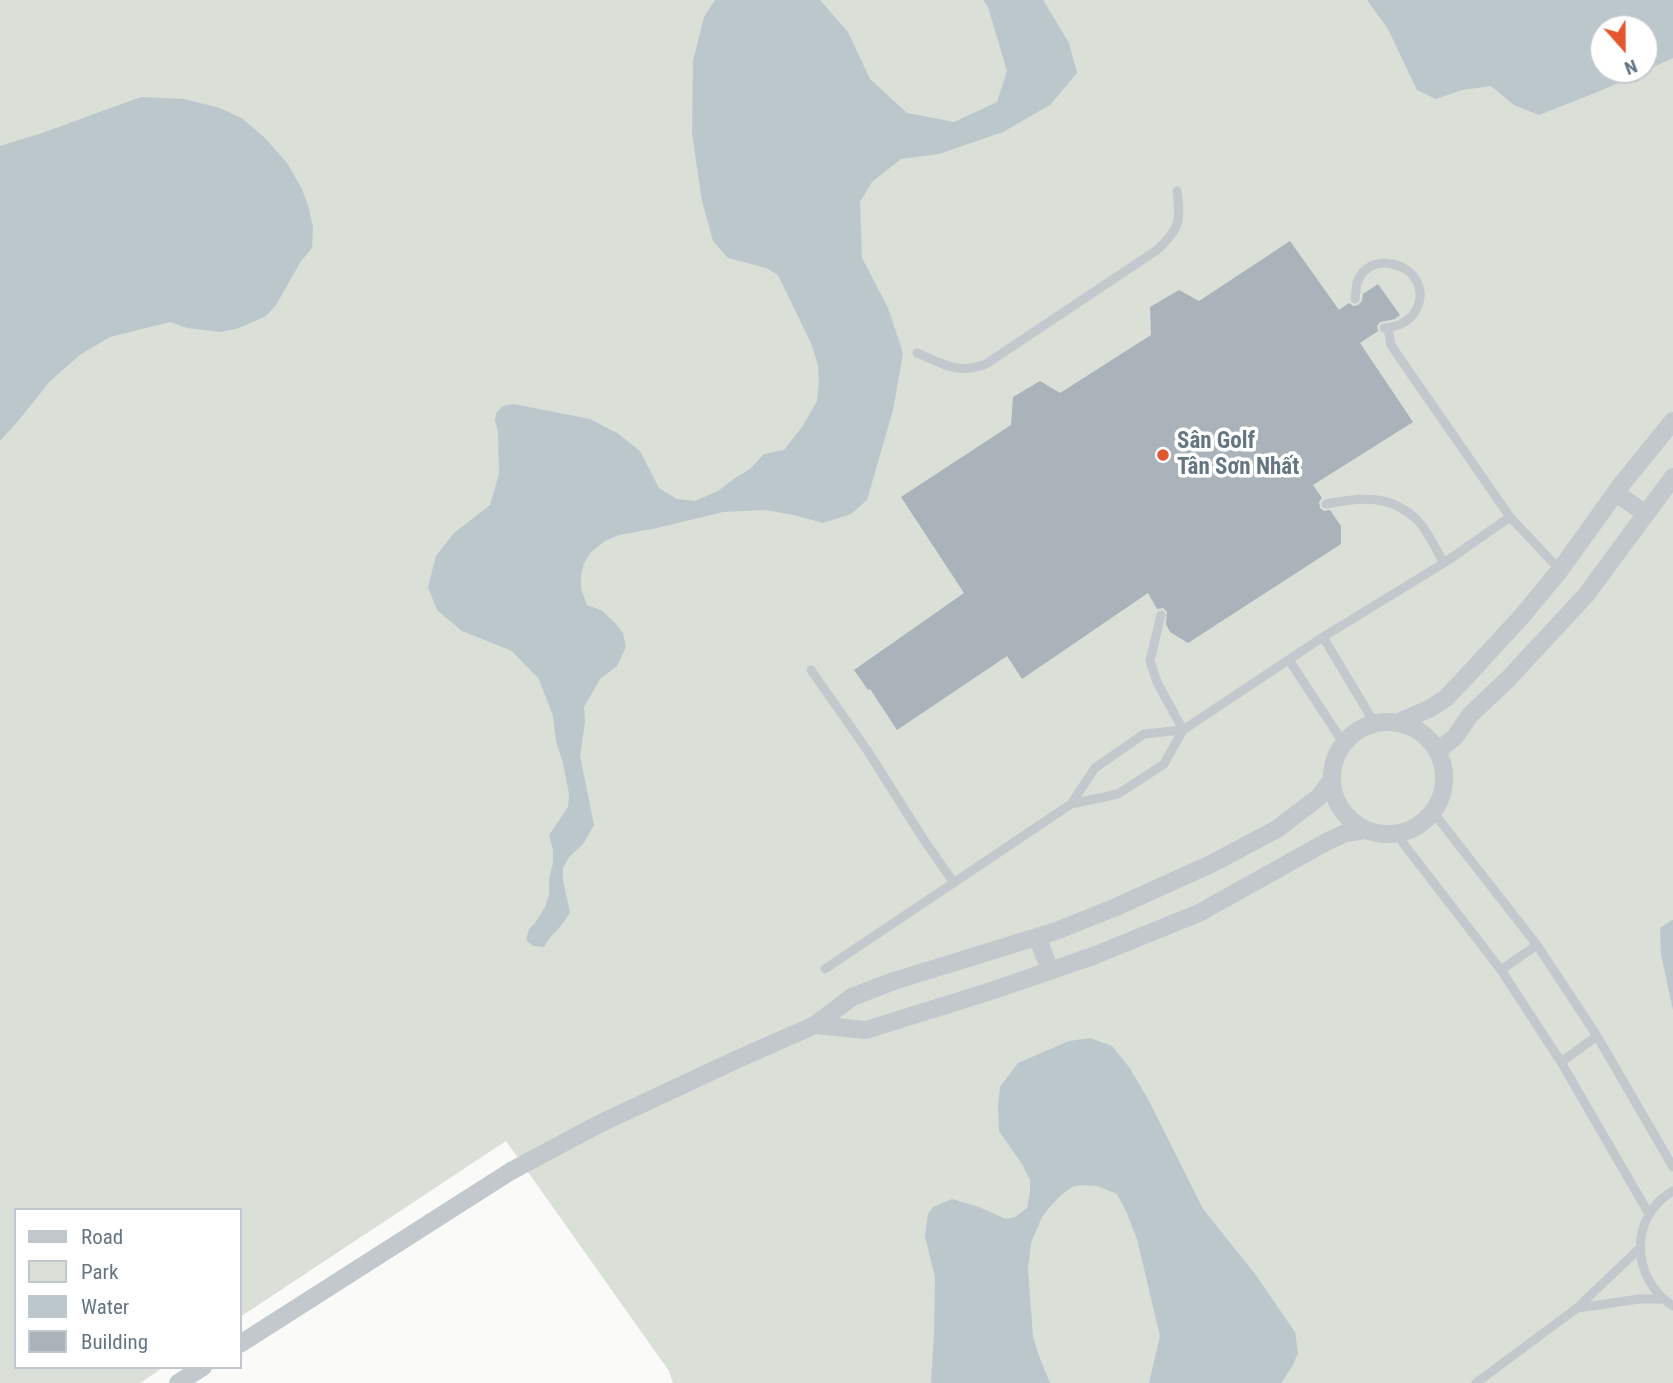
<!DOCTYPE html>
<meta charset="utf-8">
<style>
body{margin:0}
#map{position:relative;width:1673px;height:1383px;overflow:hidden;background:#fafaf8;font-family:"Roboto Condensed",sans-serif}
canvas{display:block}
.legend{position:absolute;left:14px;top:1208px;width:228px;height:161px;box-sizing:border-box;background:#fff;border:2px solid #c1c8cd;margin:0;padding:9px 12px;list-style:none;font-size:21px;color:#657683}
.legend li{display:flex;align-items:center;gap:14px;height:35px}
.legend b{width:35px;border:2px solid #c1c8cd}
.north{position:absolute;left:1589px;top:14px;width:70px;height:70px;box-sizing:border-box;background:#fff;border:2px solid #c1c8cd;border-radius:50%;rotate:159deg;font-size:19px;font-weight:700;line-height:28px;text-align:center;color:#657683}
.north::after{content:'';display:block;margin:auto;width:24px;height:32px;background:#e4572e;clip-path:polygon(50% 0,100% 100%,50% 72%,0 100%)}
</style>
<div id="map">
<canvas width="1673" height="1383"></canvas>
<ul class="legend">
<li><b style="height:9px;background:#c3c8cc"></b>Road</li>
<li><b style="height:19px;background:#dadfd7"></b>Park</li>
<li><b style="height:19px;background:#bbc7cb"></b>Water</li>
<li><b style="height:19px;background:#aab3b9"></b>Building</li>
</ul>
<div class="north">N</div>
</div>
<script>
const g = document.querySelector('canvas').getContext('2d');
g.lineJoin = 'round';
function fillPath(path, color) {
  g.fillStyle = color;
  g.fill(path, 'evenodd');
}
function strokePath(path, color, width, dash) {
  g.strokeStyle = color;
  g.lineWidth = width;
  g.lineCap = dash ? 'butt' : 'round';
  g.setLineDash(dash || []);
  g.stroke(path);
}
function write(font, color, halo, rows, align = 'center') {
  g.font = font + ' "Roboto Condensed",sans-serif';
  g.lineWidth = 7;
  g.setLineDash([]);
  g.textBaseline = 'middle';
  g.strokeStyle = halo;
  g.fillStyle = color;
  for (const [text, x, y, turn = 0] of rows) {
    g.save();
    g.translate(x, y);
    g.rotate((+turn || 0) * Math.PI / 180);
    g.textAlign = isNaN(turn) ? turn : align;
    if (halo) g.strokeText(text, 0, 0);
    g.fillText(text, 0, 0);
    g.restore();
  }
}
const green = new Path2D(`
 M 0,0 L 1673,0 L 1673,1383 L 673,1383 L 669,1371 L 506,1141 L 240,1317 L 240,1210 L 16,1210 L 16,1367 L 164,1367 L 140,1383 L 0,1383 ZM 1603,28 L 1645,28 L 1645,70 L 1603,70 Z`);
const water = new Path2D(`
 M 715,0 L 820,0 L 848,32 L 870,79 L 907,113 L 954,122 L 997,102 L 1007,71 L 988,7 L 983,0 L 1043,0 L 1069,43 L 1077,73 L 1050,105 L 1003,132 L 939,154 L 901,159 L 872,182 L 860,202 L 862,258 L 888,308 L 903,353 L 893,410 L 867,500 L 851,514 L 823,523 L 794,515 L 765,510 L 723,512 L 657,528 L 619,535 L 605,541 L 591,552 L 584,563 L 581,575 L 581,589 L 587,605 L 601,610 L 615,623 L 623,633 L 626,647 L 617,666 L 600,679 L 584,707 L 585,722 L 580,756 L 594,825 L 583,844 L 569,857 L 563,868 L 563,881 L 570,912 C 562,928 552,932 544,947 L 533,946 L 526,940 L 529,929 L 535,923 L 545,907 L 549,895 L 549,879 L 553,863 L 553,850 L 549,835 L 568,807 L 569,794 L 563,763 L 556,741 L 553,716 L 539,679 L 512,651 L 462,631 L 437,610 L 428,587 L 436,556 L 454,533 L 490,505 L 499,474 L 498,431 L 495,421 L 496,413 L 503,406 L 513,404 L 590,419 L 617,433 L 640,451 L 659,488 L 677,499 L 695,501 L 718,491 L 735,478 L 750,469 L 764,454 L 784,450 L 802,427 L 817,401 L 819,380 L 818,365 L 811,343 L 778,275 L 766,268 L 728,258 L 713,241 L 702,201 L 692,133 L 693,61 L 704,17 Z
 M 1367,0 L 1673,0 L 1673,58 L 1600,91 L 1539,115 L 1514,105 L 1491,86 L 1462,90 L 1436,99 L 1417,90 L 1388,29 ZM 1645,28 L 1645,70 L 1603,70 L 1603,28 Z
 M 141,97 L 184,99 L 220,108 L 243,119 L 265,138 L 287,163 L 301,187 L 308,205 L 313,227 L 312,248 L 301,261 L 276,305 L 266,316 L 239,328 L 221,332 L 187,328 L 170,322 L 110,337 L 81,354 L 50,381 L 19,420 L 0,441 L 0,146 L 42,133 Z
 M 1672,920 L 1673,920 L 1673,1010 L 1661,954 L 1660,928 Z
 M 1090,1038 L 1112,1046 L 1129,1067 L 1148,1099 L 1203,1209 L 1255,1274 L 1295,1332 L 1298,1353 L 1293,1365 L 1281,1383 L 1149,1383 L 1160,1336 L 1137,1239 L 1126,1211 L 1117,1194 L 1097,1186 L 1081,1185 L 1072,1187 L 1060,1196 L 1049,1208 L 1042,1217 L 1031,1243 L 1028,1269 L 1033,1337 L 1039,1356 L 1050,1383 L 931,1383 L 934,1333 L 935,1278 L 925,1236 L 928,1214 L 933,1207 L 952,1199 L 979,1207 L 1006,1219 L 1015,1217 L 1027,1208 L 1030,1192 L 1030,1180 L 1022,1164 L 999,1131 L 998,1106 L 1000,1087 L 1018,1063 L 1069,1041 Z`);
const building = new Path2D(`
 M 1290,241 L 1339,310 L 1349,303 L 1353,306 L 1358,305 L 1362,301 L 1363,294 L 1378,284 L 1400,315 L 1395,319 L 1380,322 L 1377,326 L 1378,331 L 1360,343 L 1413,422 L 1313,485 L 1322,498 L 1319,502 L 1320,508 L 1324,511 L 1330,510 L 1341,526 L 1341,544 L 1188,643 L 1170,632 L 1166,624 L 1167,612 L 1163,608 L 1157,609 L 1148,593 L 1022,679 L 1007,656 L 897,730 L 870,689 L 868,690 L 854,670 L 964,593 L 901,497 L 1011,425 L 1013,397 L 1040,381 L 1060,393 L 1151,335 L 1150,307 L 1179,290 L 1199,301 Z`);
const service = new Path2D(`
 M 1355,299 C 1356,294 1356,287 1357,283 C 1371,243 1437,269 1416,310 C 1409,323 1397,327 1384,328
 M 1388,328 L 1391,345 L 1397,354 L 1510,517 L 1560,570
 M 917,353 C 943,364 958,375 986,364 L 1157,250 C 1180,229 1181,221 1177,191
 M 1326,504 C 1360,497 1392,494 1418,521 C 1428,531 1436,550 1444,563
 M 1161,615 L 1150,661 L 1157,682 L 1183,730
 M 1323,637 L 1375,724
 M 1289,660 L 1344,744
 M 811,670 L 867,750 L 924,840 L 954,883
 M 1071,804 L 1095,768 L 1144,734 L 1183,730
 M 1433,812 L 1537,945 L 1597,1036 L 1673,1167
 M 1396,834 L 1501,970 L 1561,1062 L 1649,1214
 M 825,969 L 1071,804 L 1118,794 L 1164,764 L 1183,730 L 1323,637 L 1444,563 L 1510,517
 M 1501,970 L 1537,945
 M 1561,1062 L 1597,1036
 M 1673,1191 C 1628,1217 1631,1279 1673,1306
 M 1578,1308 L 1639,1299 L 1663,1299
 M 1476,1383 L 1577,1308 L 1640,1248`);
const minor = new Path2D(`
 M 1616,493 L 1646,514
 M1332 778a56 56 0 1 1 112 0a56 56 0 1 1-112 0Z
 M 1396,723 L 1429,709 L 1446,698 L 1465,678 L 1522,616 L 1560,570 L 1621,485 L 1673,421
 M 1437,751 L 1455,737 L 1470,715 L 1508,679 L 1586,595 L 1673,477
 M 1037,937 L 1050,970
 M 815,1025 L 866,1030 L 991,991 L 1093,956 L 1199,913 L 1328,841 L 1346,833 L 1365,830
 M 240,1344 L 511,1171 L 599,1124 L 740,1058 L 815,1025 L 852,997 L 894,981 L 1056,931 L 1116,907 L 1211,864 L 1277,829 L 1319,797 L 1332,779
 M 178,1383 L 203,1367`);
const markers = [
 [1163,455,7,"#e4572e"]
];
const poiNames = [
 ["Sân Golf",1177,442],
 ["Tân Sơn Nhất",1177,468]
];
fillPath(green, '#dadfd7');
fillPath(water, '#bbc7cb');
fillPath(building, '#aab3b9');
strokePath(service, '#c3c8cc', 9);
strokePath(minor, '#c3c8cc', 18);
for (const [x, y, r, color] of markers) {
  const dot = new Path2D();
  dot.arc(x, y, r, 0, 2 * Math.PI);
  g.fillStyle = color;
  g.fill(dot);
  strokePath(dot, '#fff', 2.5);
}
write('bold 23px', '#657683', '#fff', poiNames, 'left');
</script>
